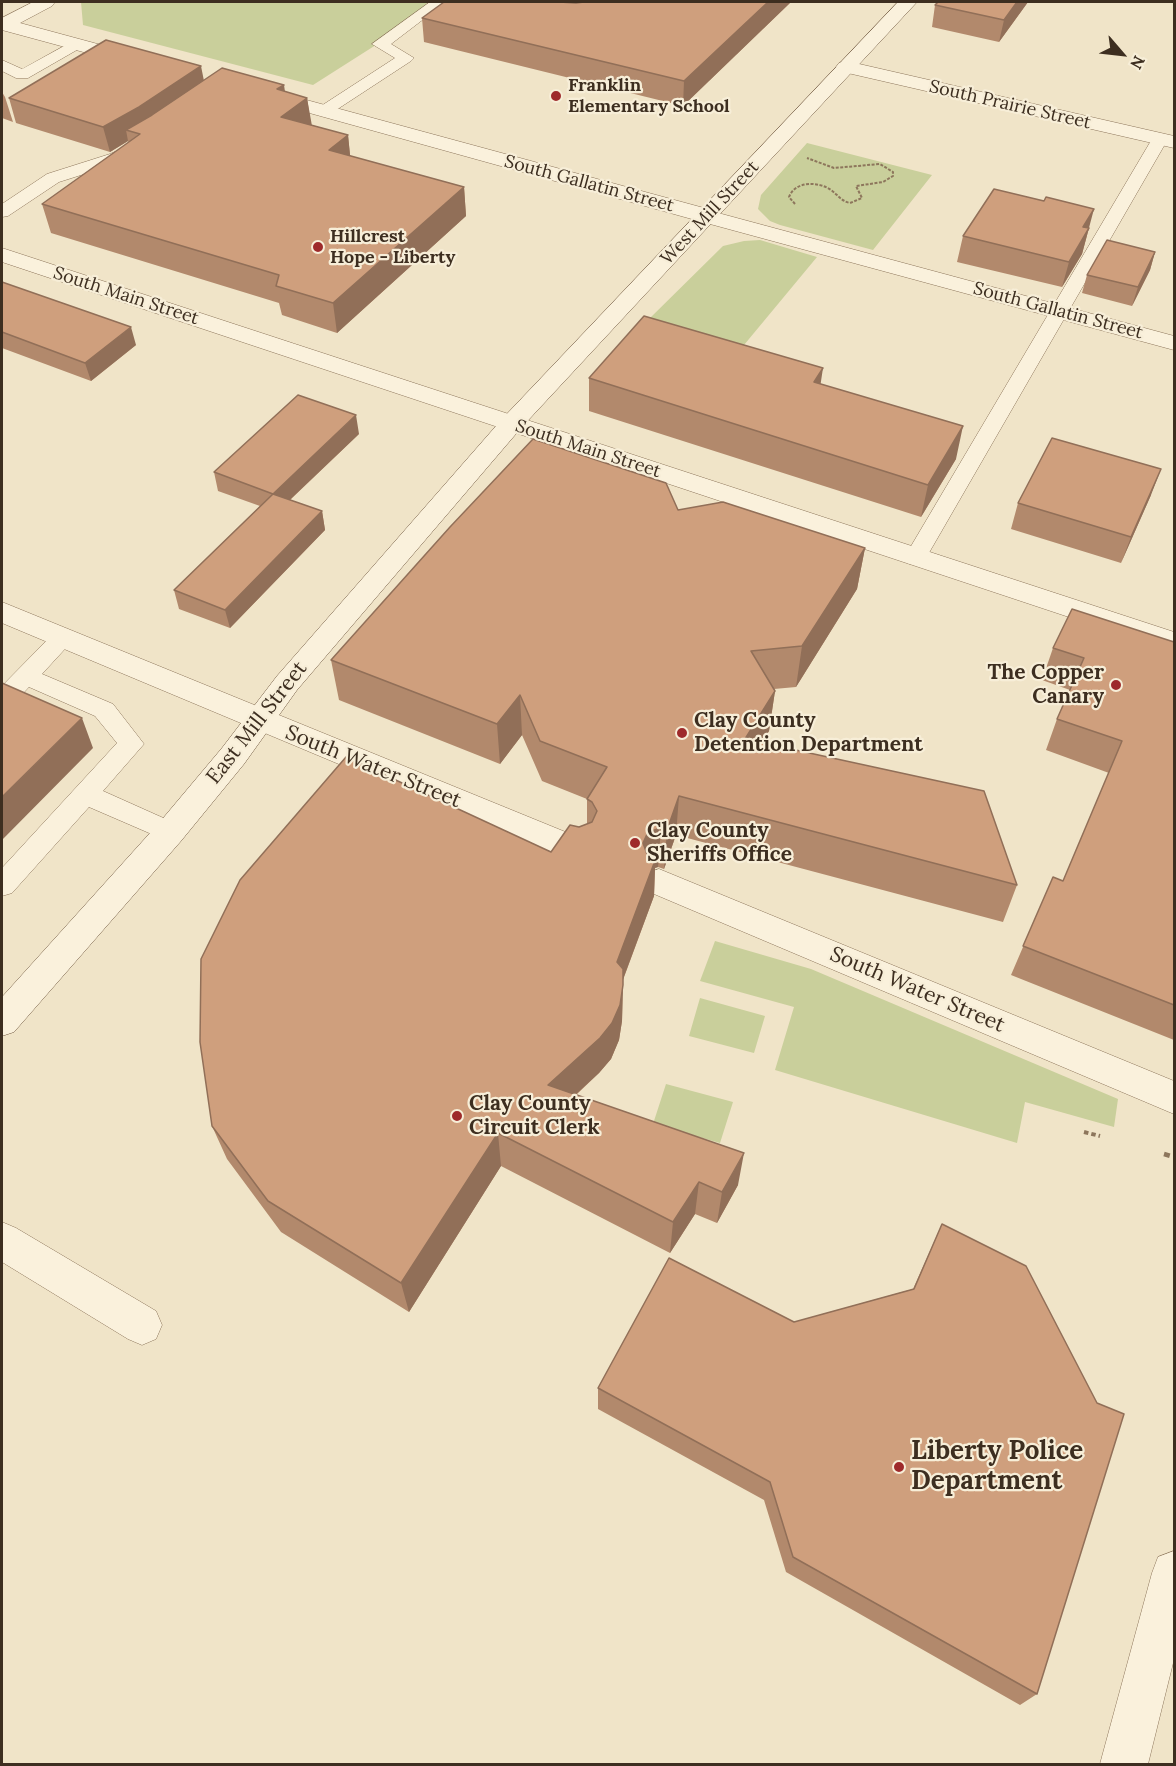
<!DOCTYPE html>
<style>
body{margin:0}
#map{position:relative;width:1176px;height:1766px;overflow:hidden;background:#f0e4c8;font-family:Lora,serif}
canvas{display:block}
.frame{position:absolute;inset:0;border:3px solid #3d2e20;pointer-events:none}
.north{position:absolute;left:1092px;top:24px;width:60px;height:60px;-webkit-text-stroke:4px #f7eed8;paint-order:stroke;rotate:118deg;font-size:16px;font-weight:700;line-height:24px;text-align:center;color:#3d2e20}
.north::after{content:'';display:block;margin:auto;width:21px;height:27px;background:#3d2e20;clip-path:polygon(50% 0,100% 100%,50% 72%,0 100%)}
</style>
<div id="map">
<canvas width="1176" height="1766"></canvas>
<div class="frame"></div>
<div class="north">N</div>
</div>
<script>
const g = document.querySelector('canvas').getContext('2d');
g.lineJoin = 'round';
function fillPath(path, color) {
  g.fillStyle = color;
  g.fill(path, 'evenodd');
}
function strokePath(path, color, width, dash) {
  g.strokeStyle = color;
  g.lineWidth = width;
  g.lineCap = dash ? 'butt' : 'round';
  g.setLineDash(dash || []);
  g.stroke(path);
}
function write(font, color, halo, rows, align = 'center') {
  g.font = font + ' Lora,serif';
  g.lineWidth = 4.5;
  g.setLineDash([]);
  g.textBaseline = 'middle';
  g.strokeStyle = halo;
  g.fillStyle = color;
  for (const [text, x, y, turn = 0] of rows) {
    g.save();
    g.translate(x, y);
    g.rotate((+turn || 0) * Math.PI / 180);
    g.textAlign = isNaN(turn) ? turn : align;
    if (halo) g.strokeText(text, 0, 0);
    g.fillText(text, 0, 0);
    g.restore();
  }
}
const green = new Path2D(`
 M 81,2 L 428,2 L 412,22 L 313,85 L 83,25 Z
 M 807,143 L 932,175 L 873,250 L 780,225 L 770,221 L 758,209 L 761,195 Z
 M 760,240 L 817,257 L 744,345 L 649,319 L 723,246 L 744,241 Z
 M 715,941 L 811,969 L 1118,1099 L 1114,1127 L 1025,1102 L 1017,1143 L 775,1070 L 794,1007 L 700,981 Z
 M 700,998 L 765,1016 L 754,1053 L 689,1036 Z
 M 666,1084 L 733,1102 L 720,1143 L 653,1124 Z`);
const pathFar2 = new Path2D(`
 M 795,204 L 789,197 C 795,181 818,181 831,190 C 838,195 841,201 850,203 L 862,198 L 856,186 L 883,182 L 893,176 L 893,172 L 880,164 L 834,168 L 807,158`);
const pathFar1 = new Path2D(`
 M 1084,1132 L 1100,1136`);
const path = new Path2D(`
 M 1164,1154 L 1174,1157`);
const service = new Path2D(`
 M 430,2 L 446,2 L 391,44 L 414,58 L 411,61 L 330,114 L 318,114 L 316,111 L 318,108 L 395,58 L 372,44 Z
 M 77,39 L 85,44 L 82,47 L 28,78 L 16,78 L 2,71 L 2,60 L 22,69 Z
 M 1160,134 L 1168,139 L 926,558 L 923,563 L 915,565 L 907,563 L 904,558 L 1152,139 Z
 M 133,144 L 141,149 L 122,162 L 59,182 L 8,216 L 2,217 L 2,204 L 47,174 L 110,154 Z
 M 63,630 L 71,632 L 75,638 L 42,674 L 113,704 L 144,744 L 103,791 L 179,825 L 183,832 L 179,839 L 170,842 L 89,807 L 12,893 L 2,896 L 2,868 L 117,743 L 95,716 L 29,687 L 11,706 L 2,709 L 2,686 L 55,632 Z`);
const minor = new Path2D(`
 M 33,2 L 55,2 L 52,6 L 20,23 L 142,56 L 144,60 L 142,64 L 135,66 L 2,30 L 2,18 Z
 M 846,61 L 1174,136 L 1174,148 L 839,71 L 836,67 L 839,63 Z
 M 266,89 L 715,211 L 718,216 L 715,221 L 707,222 L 699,221 L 259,99 L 256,95 L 259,91 Z
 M 2,248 L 1174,632 L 1174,652 L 2,262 Z
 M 2,602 L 590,842 L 595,851 L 590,860 L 579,864 L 568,860 L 2,623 Z
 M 659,869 L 1174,1081 L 1174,1114 L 647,891 L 643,882 L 647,873 Z
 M 2,1222 L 16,1228 L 156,1311 L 162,1325 L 156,1339 L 142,1345 L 128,1339 L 2,1262 Z`);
const tertiary = new Path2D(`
 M 707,210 L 1174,336 L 1174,350 L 699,221 L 696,216 L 699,211 Z
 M 1174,1551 L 1174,1659 L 1148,1764 L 1100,1764 L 1152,1573 L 1158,1557 Z`);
const secondary = new Path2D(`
 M 898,2 L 917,2 L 521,428 L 297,690 L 244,764 L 181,841 L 14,1032 L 2,1036 L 2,997 L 159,823 L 222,748 L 277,676 L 503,418 Z`);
const wall = new Path2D(`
 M 572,2 L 791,2 L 683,106 L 424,42 L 422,18 Z
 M 1028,2 L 999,42 L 932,27 L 935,5 Z
 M 204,80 L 285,92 L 307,98 L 311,125 L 348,135 L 350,156 L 464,187 L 466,216 L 337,333 L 282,315 L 279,303 L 51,233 L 42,204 L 129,143 L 128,141 L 110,152 L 16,123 L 9,98 Z
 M 2,92 L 5,97 L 13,122 L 2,118 Z
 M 1089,228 L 1082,254 L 1062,287 L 957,262 L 963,236 Z
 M 1155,252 L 1150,270 L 1132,306 L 1082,293 L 1087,275 Z
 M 2,282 L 136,345 L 91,381 L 2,348 Z
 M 589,378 L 821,384 L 956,459 L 921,517 L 589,411 Z
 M 359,434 L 290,500 L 322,511 L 325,530 L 230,628 L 179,609 L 174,590 L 260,506 L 218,491 L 214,472 Z
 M 1151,495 L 1121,563 L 1011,529 L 1018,503 Z
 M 678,510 L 865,548 L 857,589 L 796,687 L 774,689 L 775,691 L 769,731 L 762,742 L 1017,885 L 1003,922 L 676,835 L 664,869 L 658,867 L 655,868 L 654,896 L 623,980 L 622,1021 L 619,1040 L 611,1059 L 599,1073 L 576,1095 L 738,1185 L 717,1223 L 695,1214 L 670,1253 L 501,1166 L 409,1312 L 281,1232 L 227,1159 L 212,1126 L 551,852 L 579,827 L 587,825 L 587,799 L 542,781 L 522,735 L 500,764 L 339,700 L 331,660 Z
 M 1174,642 L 1174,1040 L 1011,975 L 1053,877 L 1063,881 L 1109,773 L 1046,750 L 1057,719 L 1070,690 L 1042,680 L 1053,648 Z
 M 942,1224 L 1037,1694 L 1020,1705 L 786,1572 L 764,1500 L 598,1409 L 598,1388 L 794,1322 L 913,1289 Z`);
const shadedWall = new Path2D(`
 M 768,2 L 791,2 L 683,106 L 684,81 Z
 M 1017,2 L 1028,2 L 999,42 L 1004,20 Z
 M 201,66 L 206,91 L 126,130 L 128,141 L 110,152 L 103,127 Z
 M 284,85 L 288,112 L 307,98 L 312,126 L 286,145 L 277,89 Z
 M 348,135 L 351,164 L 329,150 Z
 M 464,187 L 466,216 L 337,333 L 333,303 Z
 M 1094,209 L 1082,254 L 1062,287 L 1069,262 L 1083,227 Z
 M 1155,252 L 1150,270 L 1132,306 L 1138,287 Z
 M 131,327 L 136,345 L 91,381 L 85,363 Z
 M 823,368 L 818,401 L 814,382 Z
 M 356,415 L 359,434 L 277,512 L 273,494 Z
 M 963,426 L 956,459 L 921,517 L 928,485 Z
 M 1161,469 L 1151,495 L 1121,563 L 1131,537 Z
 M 322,511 L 325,530 L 230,628 L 225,610 Z
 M 865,548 L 857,589 L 796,687 L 802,646 Z
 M 775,691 L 769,731 L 740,778 L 745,739 Z
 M 520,695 L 522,735 L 500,764 L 497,724 Z
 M 82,718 L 93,748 L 2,840 L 2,797 Z
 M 679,796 L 676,835 L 664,869 L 667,830 Z
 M 661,828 L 658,867 L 655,868 L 654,896 L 616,998 L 617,962 L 643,843 L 648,832 Z
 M 623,985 L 622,1021 L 619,1040 L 611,1059 L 599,1073 L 549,1119 L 548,1085 Z
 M 498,1133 L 501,1166 L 409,1312 L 401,1283 Z
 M 744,1153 L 738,1185 L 717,1223 L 722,1192 Z
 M 699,1182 L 695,1214 L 670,1253 L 673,1222 Z`);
const building = new Path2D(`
 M 444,2 L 559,2 L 576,3 L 584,2 L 768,2 L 684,81 L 422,18 Z
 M 938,2 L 1017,2 L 1004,20 L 935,5 Z
 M 106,40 L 201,66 L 139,107 L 103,127 L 9,98 Z
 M 222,68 L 284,85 L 277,89 L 307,98 L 281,117 L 348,135 L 329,150 L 464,187 L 333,303 L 276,286 L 279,275 L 42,204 L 140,134 L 126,130 L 152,115 Z
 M 994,189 L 1044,201 L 1046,197 L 1094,209 L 1083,227 L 1089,228 L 1069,262 L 963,236 Z
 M 1107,240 L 1155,252 L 1138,287 L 1087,275 Z
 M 2,282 L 131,327 L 85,363 L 2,332 Z
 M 644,316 L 823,368 L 814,382 L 963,426 L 928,485 L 589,378 Z
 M 298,395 L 356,415 L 273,494 L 214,472 Z
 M 1052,438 L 1161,469 L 1131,537 L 1018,503 Z
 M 533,439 L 666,483 L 678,510 L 723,502 L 865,548 L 802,646 L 751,651 L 775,691 L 745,739 L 984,791 L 1017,885 L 679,796 L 667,830 L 661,828 L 648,832 L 643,843 L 647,854 L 656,858 L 617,962 L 623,969 L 623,985 L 620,1005 L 612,1023 L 600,1038 L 548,1085 L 744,1153 L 722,1192 L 699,1182 L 673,1222 L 498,1133 L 401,1283 L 268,1201 L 212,1126 L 200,1042 L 201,959 L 240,880 L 346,757 L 551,852 L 570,825 L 579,827 L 592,822 L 597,811 L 592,802 L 587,799 L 607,767 L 540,741 L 520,695 L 497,724 L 331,660 L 450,527 Z
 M 273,494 L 322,511 L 225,610 L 174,590 Z
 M 1072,609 L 1174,642 L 1174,1005 L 1023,946 L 1053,877 L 1063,881 L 1122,741 L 1057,719 L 1084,658 L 1053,648 Z
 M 2,683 L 82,718 L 2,797 Z
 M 942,1224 L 1026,1266 L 1097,1403 L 1124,1414 L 1037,1694 L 793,1557 L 770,1482 L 598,1388 L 669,1258 L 794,1322 L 914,1289 Z`);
const markers = [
 [556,96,6,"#9e2a2b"],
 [318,247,6,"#9e2a2b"],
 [1116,685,6,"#9e2a2b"],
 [682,733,6,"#9e2a2b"],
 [635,843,6,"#9e2a2b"],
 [457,1116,6,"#9e2a2b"],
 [899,1467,6,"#9e2a2b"]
];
const farPoinames = [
 ["Franklin",568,86],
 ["Elementary School",568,107],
 ["Hillcrest",330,237],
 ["Hope - Liberty",330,258]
];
const farStreetnames = [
 ["South Prairie Street",1010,105,13],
 ["South Gallatin Street",589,184,15],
 ["West Mill Street",710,213,-47],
 ["South Main Street",126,296,18],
 ["South Gallatin Street",1058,311,15],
 ["South Main Street",588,449,18]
];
const poiNames = [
 ["The Copper",1104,673,"right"],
 ["Canary",1104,697,"right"],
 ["Clay County",694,721],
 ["Detention Department",694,745],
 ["Clay County",647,831],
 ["Sheriffs Office",647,855],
 ["Clay County",469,1104],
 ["Circuit Clerk",469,1128]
];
const streetNames = [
 ["East Mill Street",257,723,-52],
 ["South Water Street",373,767,22],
 ["South Water Street",917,990,23]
];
const nearPoinames = [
 ["Liberty Police",911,1452],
 ["Department",911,1482]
];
fillPath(green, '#c9cf9b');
strokePath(service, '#8d765c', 1);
strokePath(minor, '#8d765c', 1);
strokePath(tertiary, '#8d765c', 1);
strokePath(secondary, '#6f573f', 1);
strokePath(pathFar2, '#8d765c', 2, [3, 1.5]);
strokePath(pathFar1, '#8d765c', 4, [4.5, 3]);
strokePath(path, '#8d765c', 4.5, [6, 4]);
fillPath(service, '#faf1dc');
fillPath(minor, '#faf1dc');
fillPath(tertiary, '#faf1dc');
fillPath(secondary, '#faf1dc');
fillPath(wall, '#b2896c');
fillPath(shadedWall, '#916f58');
fillPath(building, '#cf9f7d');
strokePath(building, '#916f58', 1.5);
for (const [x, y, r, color] of markers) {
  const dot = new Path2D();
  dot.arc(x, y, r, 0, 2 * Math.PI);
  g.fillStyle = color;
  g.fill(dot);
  strokePath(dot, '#f7eed8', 2);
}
write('bold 18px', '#3d2e20', '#f7eed8', farPoinames, 'left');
write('18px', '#3d2e20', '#f7eed8', farStreetnames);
write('bold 21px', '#3d2e20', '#f7eed8', poiNames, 'left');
write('21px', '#3d2e20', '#f7eed8', streetNames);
write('bold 26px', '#3d2e20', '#f7eed8', nearPoinames, 'left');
</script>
